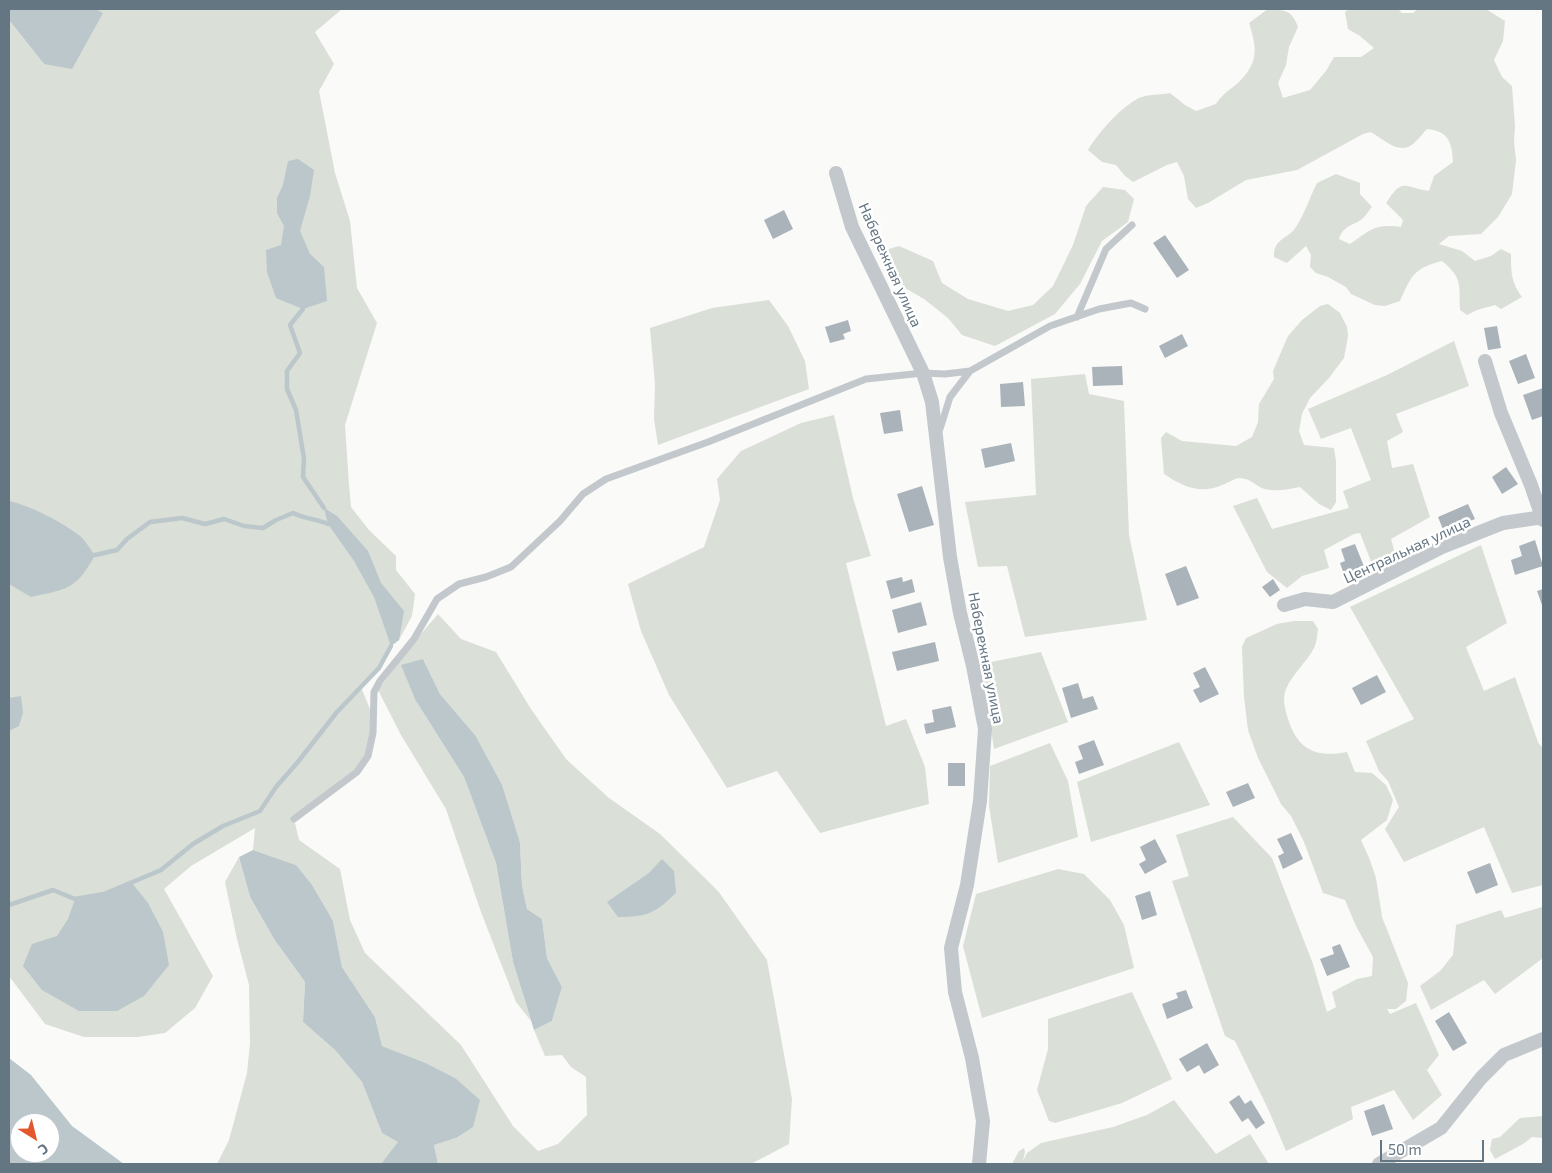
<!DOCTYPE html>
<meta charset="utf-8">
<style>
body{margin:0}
#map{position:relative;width:1552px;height:1173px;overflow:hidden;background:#fafaf8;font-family:"Exo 2",sans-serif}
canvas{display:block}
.frame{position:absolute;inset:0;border:10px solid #657683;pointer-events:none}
.north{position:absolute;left:10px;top:1113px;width:50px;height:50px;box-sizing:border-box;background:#fff;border:1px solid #c1c8cd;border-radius:50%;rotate:144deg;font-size:14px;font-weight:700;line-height:20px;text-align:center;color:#657683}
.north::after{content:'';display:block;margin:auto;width:18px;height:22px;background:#e4572e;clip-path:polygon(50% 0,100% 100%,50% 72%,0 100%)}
.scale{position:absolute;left:1380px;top:1140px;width:104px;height:22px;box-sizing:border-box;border:2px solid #657683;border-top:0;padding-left:6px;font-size:15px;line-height:18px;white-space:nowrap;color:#657683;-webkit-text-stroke:4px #fff;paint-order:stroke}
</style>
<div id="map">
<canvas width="1552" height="1173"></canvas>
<div class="frame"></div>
<div class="north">С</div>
<div class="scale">50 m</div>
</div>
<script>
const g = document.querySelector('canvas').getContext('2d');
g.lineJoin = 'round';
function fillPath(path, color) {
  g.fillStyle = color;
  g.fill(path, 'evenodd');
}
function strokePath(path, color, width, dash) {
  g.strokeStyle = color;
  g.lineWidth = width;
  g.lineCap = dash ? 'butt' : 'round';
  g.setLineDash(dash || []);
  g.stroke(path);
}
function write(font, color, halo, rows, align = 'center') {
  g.font = font + ' "Exo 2",sans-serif';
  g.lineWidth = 5;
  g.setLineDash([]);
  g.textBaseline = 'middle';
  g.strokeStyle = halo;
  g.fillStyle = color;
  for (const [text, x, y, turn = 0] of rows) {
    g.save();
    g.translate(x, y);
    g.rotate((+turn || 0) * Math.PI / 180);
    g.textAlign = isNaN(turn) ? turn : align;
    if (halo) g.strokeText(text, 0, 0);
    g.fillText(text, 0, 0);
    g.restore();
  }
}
const green = new Path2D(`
 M 96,9 L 342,9 L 315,32 L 334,64 L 319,91 L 335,173 L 350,221 L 357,288 L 377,323 L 345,425 L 349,485 L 351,507 L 369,530 L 396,556 L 396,570 L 415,594 L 412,616 L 399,640 L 391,646 L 379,668 L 361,687 L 374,719 L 366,760 L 335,788 L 294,819 L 299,840 L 340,869 L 350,920 L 365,953 L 461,1045 L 513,1126 L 538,1151 L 558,1144 L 587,1115 L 586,1077 L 571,1067 L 562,1055 L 545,1056 L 534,1030 L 552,1021 L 562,987 L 547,958 L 542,919 L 527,909 L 522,886 L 520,843 L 475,735 L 440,694 L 423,659 L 416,701 L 464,777 L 496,863 L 513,962 L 531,1021 L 516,1002 L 481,912 L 446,809 L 401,735 L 378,690 L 414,642 L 438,614 L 461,639 L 496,652 L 531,709 L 566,759 L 609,798 L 660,834 L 718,891 L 767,960 L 792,1099 L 789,1144 L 751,1164 L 438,1164 L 434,1145 L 456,1138 L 455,1078 L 426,1063 L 382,1046 L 375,1017 L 342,967 L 333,921 L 296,865 L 253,850 L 255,828 L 191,866 L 164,889 L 213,976 L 195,1008 L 165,1033 L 138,1037 L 84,1037 L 45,1024 L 9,976 L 9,20 L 44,64 L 103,13 Z
 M 1268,9 C 1285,10 1292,10 1298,27 L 1289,47 L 1286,65 L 1278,83 L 1283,98 L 1310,90 L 1326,71 L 1334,57 L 1361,57 L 1374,48 L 1360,36 L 1348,29 L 1345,12 L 1349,9 L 1398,9 L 1402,13 L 1413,13 L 1418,9 L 1486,9 L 1505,21 L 1503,41 L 1494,60 L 1502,77 L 1512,86 L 1515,126 L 1514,142 L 1516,160 L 1512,194 L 1498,217 L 1481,234 L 1449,236 L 1439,244 L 1462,251 L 1475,261 L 1491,256 L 1501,249 L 1511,254 C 1511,272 1511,282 1522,297 L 1501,309 L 1495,305 L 1477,310 L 1467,315 L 1460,310 C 1459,285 1463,278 1442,261 C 1414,268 1411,276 1400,301 L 1385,306 L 1375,305 L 1351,294 L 1346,287 L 1328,277 L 1316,273 L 1310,267 L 1311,255 L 1306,246 L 1287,263 L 1274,257 C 1273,238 1289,239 1296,227 C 1305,213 1310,197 1317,183 L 1336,174 L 1360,183 L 1360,194 L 1372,207 C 1369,210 1367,214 1364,217 C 1355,227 1345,222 1339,239 L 1350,244 C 1370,230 1375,223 1401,227 L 1403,220 L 1386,203 C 1403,177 1403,187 1429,191 L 1434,176 L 1453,162 C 1452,143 1449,131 1427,129 C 1422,134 1416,143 1410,146 C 1396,154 1382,137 1370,132 L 1363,134 L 1297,170 L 1246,180 L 1208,203 L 1196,208 L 1188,199 L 1184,176 L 1177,162 L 1167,165 L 1133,182 L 1125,176 L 1116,165 L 1102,162 L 1088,150 C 1099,132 1120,108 1139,98 C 1148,94 1161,95 1170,93 L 1185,105 L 1196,111 L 1216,104 C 1222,94 1230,90 1239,82 C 1259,62 1257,48 1249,23 Z
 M 1103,187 L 1125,190 L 1134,199 L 1128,222 L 1102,241 L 1080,284 L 1055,314 L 995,346 L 962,335 L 948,318 L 924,299 L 905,288 L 886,267 L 886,250 L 899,246 L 933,261 L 942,283 L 968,299 L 1008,311 L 1033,305 L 1053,286 L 1073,245 L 1086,206 Z
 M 769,300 L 788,326 L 805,361 L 809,389 L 658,445 L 654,419 L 655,384 L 650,328 L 712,308 Z
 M 1328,304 L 1340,313 L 1347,327 L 1348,336 L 1344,358 L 1329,378 L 1310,398 L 1302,414 L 1299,431 L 1304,445 L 1334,448 L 1336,461 L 1336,502 L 1331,510 L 1319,504 L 1300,487 C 1289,489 1276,492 1265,489 C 1256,487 1253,479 1240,478 C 1235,478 1228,483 1222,485 C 1200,495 1182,486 1164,474 L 1161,438 L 1166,432 L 1182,441 L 1236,446 L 1252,437 L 1258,422 L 1259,404 L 1274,379 L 1273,371 L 1288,336 L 1302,320 L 1320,306 Z
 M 1454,341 L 1469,386 L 1396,414 L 1403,432 L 1387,441 L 1392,468 L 1413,464 L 1430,517 L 1391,539 L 1396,557 L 1374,569 L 1360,533 L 1354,534 L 1324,550 L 1329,568 L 1302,576 L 1287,588 L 1267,572 L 1233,506 L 1257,498 L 1272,529 L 1349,508 L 1343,491 L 1371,480 L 1351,428 L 1321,439 L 1308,409 L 1387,375 Z
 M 1085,374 L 1089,394 L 1124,401 L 1129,535 L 1147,620 L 1025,637 L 1007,566 L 978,567 L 965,502 L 1036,495 L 1031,379 Z
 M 834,415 L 853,498 L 871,556 L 846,563 L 886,726 L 906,719 L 925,767 L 929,804 L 820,833 L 777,771 L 727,788 L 669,695 L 641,631 L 628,584 L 704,547 L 720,500 L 717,479 L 741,451 L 801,423 Z
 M 1481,545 L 1507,623 L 1466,647 L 1484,691 L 1515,677 L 1538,742 L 1543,749 L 1543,885 L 1512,893 L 1484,827 L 1404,862 L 1385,829 L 1399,807 L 1388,781 L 1379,771 L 1366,741 L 1414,719 L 1350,607 Z
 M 1294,621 L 1313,621 L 1318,629 C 1317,635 1317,642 1314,648 C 1306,663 1293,673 1286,689 C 1282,700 1285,708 1288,719 C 1298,750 1316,758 1347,752 L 1355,772 L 1372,773 L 1386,785 L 1393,800 L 1387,820 L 1361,840 L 1370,860 L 1376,878 L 1382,917 L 1408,983 L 1406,1001 L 1396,1009 L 1387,1009 L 1390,1014 L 1416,1003 L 1439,1055 L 1427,1070 L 1442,1095 L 1413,1120 L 1394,1090 L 1351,1107 L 1353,1119 L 1286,1151 L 1269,1111 L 1235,1041 L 1225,1036 L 1172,881 L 1189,876 L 1176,835 L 1233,817 L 1272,858 L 1313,964 L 1327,1012 L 1336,1007 L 1332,992 L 1357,979 L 1372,976 L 1373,957 L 1356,926 L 1345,900 L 1323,893 L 1304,842 L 1291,816 L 1281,804 L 1258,758 L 1248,730 L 1244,697 L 1242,647 L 1246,638 L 1277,624 Z
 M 1041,652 L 1068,722 L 994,749 L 981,664 Z
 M 1179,742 L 1210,805 L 1091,842 L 1077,782 Z
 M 1050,743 L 1068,781 L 1078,837 L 998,863 L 989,806 L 990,766 Z
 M 239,857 L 250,897 L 274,939 L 305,982 L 303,1022 L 335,1050 L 362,1082 L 382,1133 L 399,1142 L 381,1164 L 217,1164 L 229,1140 L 247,1073 L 250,1043 L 249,985 L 237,939 L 225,882 Z
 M 1058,869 L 1084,874 L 1110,900 L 1124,925 L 1134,968 L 982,1018 L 963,946 L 976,894 Z
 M 1542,907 L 1543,958 L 1495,994 L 1484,980 L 1431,1010 L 1420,986 L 1440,971 L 1453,955 L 1456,925 L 1501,910 L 1505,918 Z
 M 1132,992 L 1172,1079 L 1122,1103 L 1055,1123 L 1049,1121 L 1037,1090 L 1048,1049 L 1048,1019 Z
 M 1174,1100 L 1216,1154 L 1250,1134 L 1269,1164 L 1012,1164 L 1019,1151 L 1024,1148 L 1025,1152 L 1023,1161 L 1027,1153 L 1041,1143 L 1113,1127 L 1147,1115 Z
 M 1543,1116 L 1543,1138 L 1532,1137 L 1523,1144 L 1495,1159 L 1490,1150 L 1492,1139 L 1500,1137 L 1520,1118 Z`);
const water = new Path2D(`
 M 9,9 L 96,9 L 103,13 L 72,69 L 44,64 L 9,20 Z
 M 298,159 L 314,170 L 310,196 L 300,231 L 310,254 L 324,267 L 327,301 L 303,309 L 276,298 L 267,272 L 266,250 L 281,245 L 284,226 L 277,213 L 277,198 L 283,185 L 288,161 Z
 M 9,501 C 31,506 62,522 80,536 C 86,541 90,549 95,555 C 76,590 67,589 31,597 L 9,584 Z
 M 324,508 L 337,516 L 368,551 L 381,583 L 404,611 L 399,640 L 391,646 L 374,597 L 354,561 L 328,524 Z
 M 423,659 L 440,694 L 475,735 L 502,785 L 520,843 L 522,886 L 527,909 L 542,919 L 547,958 L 562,987 L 552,1021 L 534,1030 L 513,962 L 496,863 L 464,777 L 416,701 L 401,665 Z
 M 21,696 L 23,713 L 19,726 L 9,731 L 9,698 Z
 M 253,850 L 296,865 L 312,885 L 333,921 L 342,967 L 375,1017 L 382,1046 L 426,1063 L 455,1078 L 480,1100 L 473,1127 L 456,1138 L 434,1145 L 438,1164 L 381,1164 L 398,1142 L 382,1133 L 362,1082 L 335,1050 L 303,1022 L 305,982 L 274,939 L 250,897 L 239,857 Z
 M 662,859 L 674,871 L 676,893 C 655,913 648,917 618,917 L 607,902 L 649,873 Z
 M 132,883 L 148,903 L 163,932 L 169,965 L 144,996 L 117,1011 L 79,1011 L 42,990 L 23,966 L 32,944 L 57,936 L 68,919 L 75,899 L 104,894 Z
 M 9,1058 L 31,1075 L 72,1126 L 124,1164 L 9,1164 ZM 20,1123 L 50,1123 L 50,1153 L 20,1153 Z`);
const stream = new Path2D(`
 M 303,309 L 290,325 L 300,353 L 287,371 L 287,389 L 296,410 L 304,459 L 303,477 L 324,508
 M 95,555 L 117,550 L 127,539 L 150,522 L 182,518 L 205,524 L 224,519 L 244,526 L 263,528 L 276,520 L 293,513 C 305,519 317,519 328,524
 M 9,905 L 53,890 L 75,899 L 104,894 L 161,870 L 193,844 L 223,826 L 260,811 L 276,787 L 297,763 L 337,712 L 379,668 L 391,646`);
const building = new Path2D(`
 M 784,210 L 793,229 L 773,239 L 764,220 Z
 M 1165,235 L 1189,270 L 1177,278 L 1153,243 Z
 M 848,320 L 851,331 L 843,334 L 845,339 L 830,343 L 825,327 Z
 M 1497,326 L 1501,348 L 1488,350 L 1484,328 Z
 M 1182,334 L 1188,346 L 1165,358 L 1159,346 Z
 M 1526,354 L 1535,378 L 1518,384 L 1509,361 Z
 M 1122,366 L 1123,385 L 1093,386 L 1092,367 Z
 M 1023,382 L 1025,406 L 1001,407 L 1000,384 Z
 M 1543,388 L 1543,416 L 1532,420 L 1523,395 Z
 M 900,410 L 903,431 L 884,434 L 880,413 Z
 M 1011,443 L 1015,461 L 985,468 L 981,449 Z
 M 1506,467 L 1518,484 L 1502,494 L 1492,477 Z
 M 922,486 L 934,525 L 909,532 L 897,494 Z
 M 1468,504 L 1475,519 L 1444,532 L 1438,517 Z
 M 1535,540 L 1543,566 L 1515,575 L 1511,560 L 1522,556 L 1519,546 Z
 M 1355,544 L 1367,574 L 1353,579 L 1351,574 L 1345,577 L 1340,563 L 1345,561 L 1341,549 Z
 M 1186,566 L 1199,598 L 1177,606 L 1165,574 Z
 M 902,577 L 903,582 L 912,579 L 915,592 L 891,599 L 886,581 Z
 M 1273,579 L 1280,590 L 1270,597 L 1262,587 Z
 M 1543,589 L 1543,608 L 1537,591 Z
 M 921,602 L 927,625 L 898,633 L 892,610 Z
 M 935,642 L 939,661 L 897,671 L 892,652 Z
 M 1205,667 L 1219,694 L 1200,703 L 1193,690 L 1200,687 L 1193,673 Z
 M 1377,675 L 1386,692 L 1361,705 L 1352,688 Z
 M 1078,683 L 1083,699 L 1093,696 L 1098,709 L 1071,718 L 1062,688 Z
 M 951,706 L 956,727 L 926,734 L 924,724 L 934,722 L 932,710 Z
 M 1094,740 L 1104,765 L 1079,774 L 1075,762 L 1083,759 L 1078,746 Z
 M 948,763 L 965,763 L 965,786 L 948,786 Z
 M 1248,783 L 1255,798 L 1233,807 L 1226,792 Z
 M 1291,833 L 1303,859 L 1283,869 L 1278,856 L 1284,853 L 1277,839 Z
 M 1155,839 L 1167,862 L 1145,874 L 1139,864 L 1146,860 L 1140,847 Z
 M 1490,863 L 1498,885 L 1476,894 L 1467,872 Z
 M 1150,891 L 1157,915 L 1142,920 L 1135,896 Z
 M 1340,944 L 1350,967 L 1327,976 L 1320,959 L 1334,954 L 1332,947 Z
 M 1186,990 L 1193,1008 L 1167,1019 L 1162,1004 L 1178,998 L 1176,993 Z
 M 1449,1012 L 1467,1043 L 1453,1051 L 1435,1021 Z
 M 1207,1043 L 1219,1065 L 1204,1074 L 1199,1065 L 1187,1072 L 1179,1059 Z
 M 1239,1095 L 1245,1104 L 1251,1100 L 1265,1123 L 1256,1129 L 1248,1118 L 1242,1122 L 1229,1102 Z
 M 1384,1104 L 1393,1129 L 1372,1136 L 1364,1111 Z`);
const lane = new Path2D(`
 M 1077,317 L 1106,249 L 1132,225
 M 940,429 L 950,397 L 970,371
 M 294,819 L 357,772 L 368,756 L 373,733 L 374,692 L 380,681 L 414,639 L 437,599 L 459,584 L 486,577 L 511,567 L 560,521 L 583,494 L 606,479 L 708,442 L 866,379 L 923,373 L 945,374 L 970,371 L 1050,326 L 1099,309 L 1131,303 L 1145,309`);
const street = new Path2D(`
 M 836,173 L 852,227 L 923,373 L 932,402 L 950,557 L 960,613 L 973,666 L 985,729 L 980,801 L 967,885 L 951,948 L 955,992 L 972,1058 L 983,1121 L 979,1164
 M 1485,361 L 1501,413 L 1531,485 L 1543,520
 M 1284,605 L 1305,599 L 1333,602 L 1442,547 L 1503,523 L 1543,517
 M 1379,1164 L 1441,1128 L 1481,1078 L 1504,1055 L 1543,1039`);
const streetNames = [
 ["Набережная улица",890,265,66],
 ["Центральная улица",1407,550,-25],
 ["Набережная улица",986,658,79]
];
fillPath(green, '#dadfd7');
fillPath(water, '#bbc7cb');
strokePath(stream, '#bbc7cb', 4.5);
fillPath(building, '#aab3b9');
strokePath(lane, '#c3c8cc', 7);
strokePath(street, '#c3c8cc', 14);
write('15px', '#657683', '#fff', streetNames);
</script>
